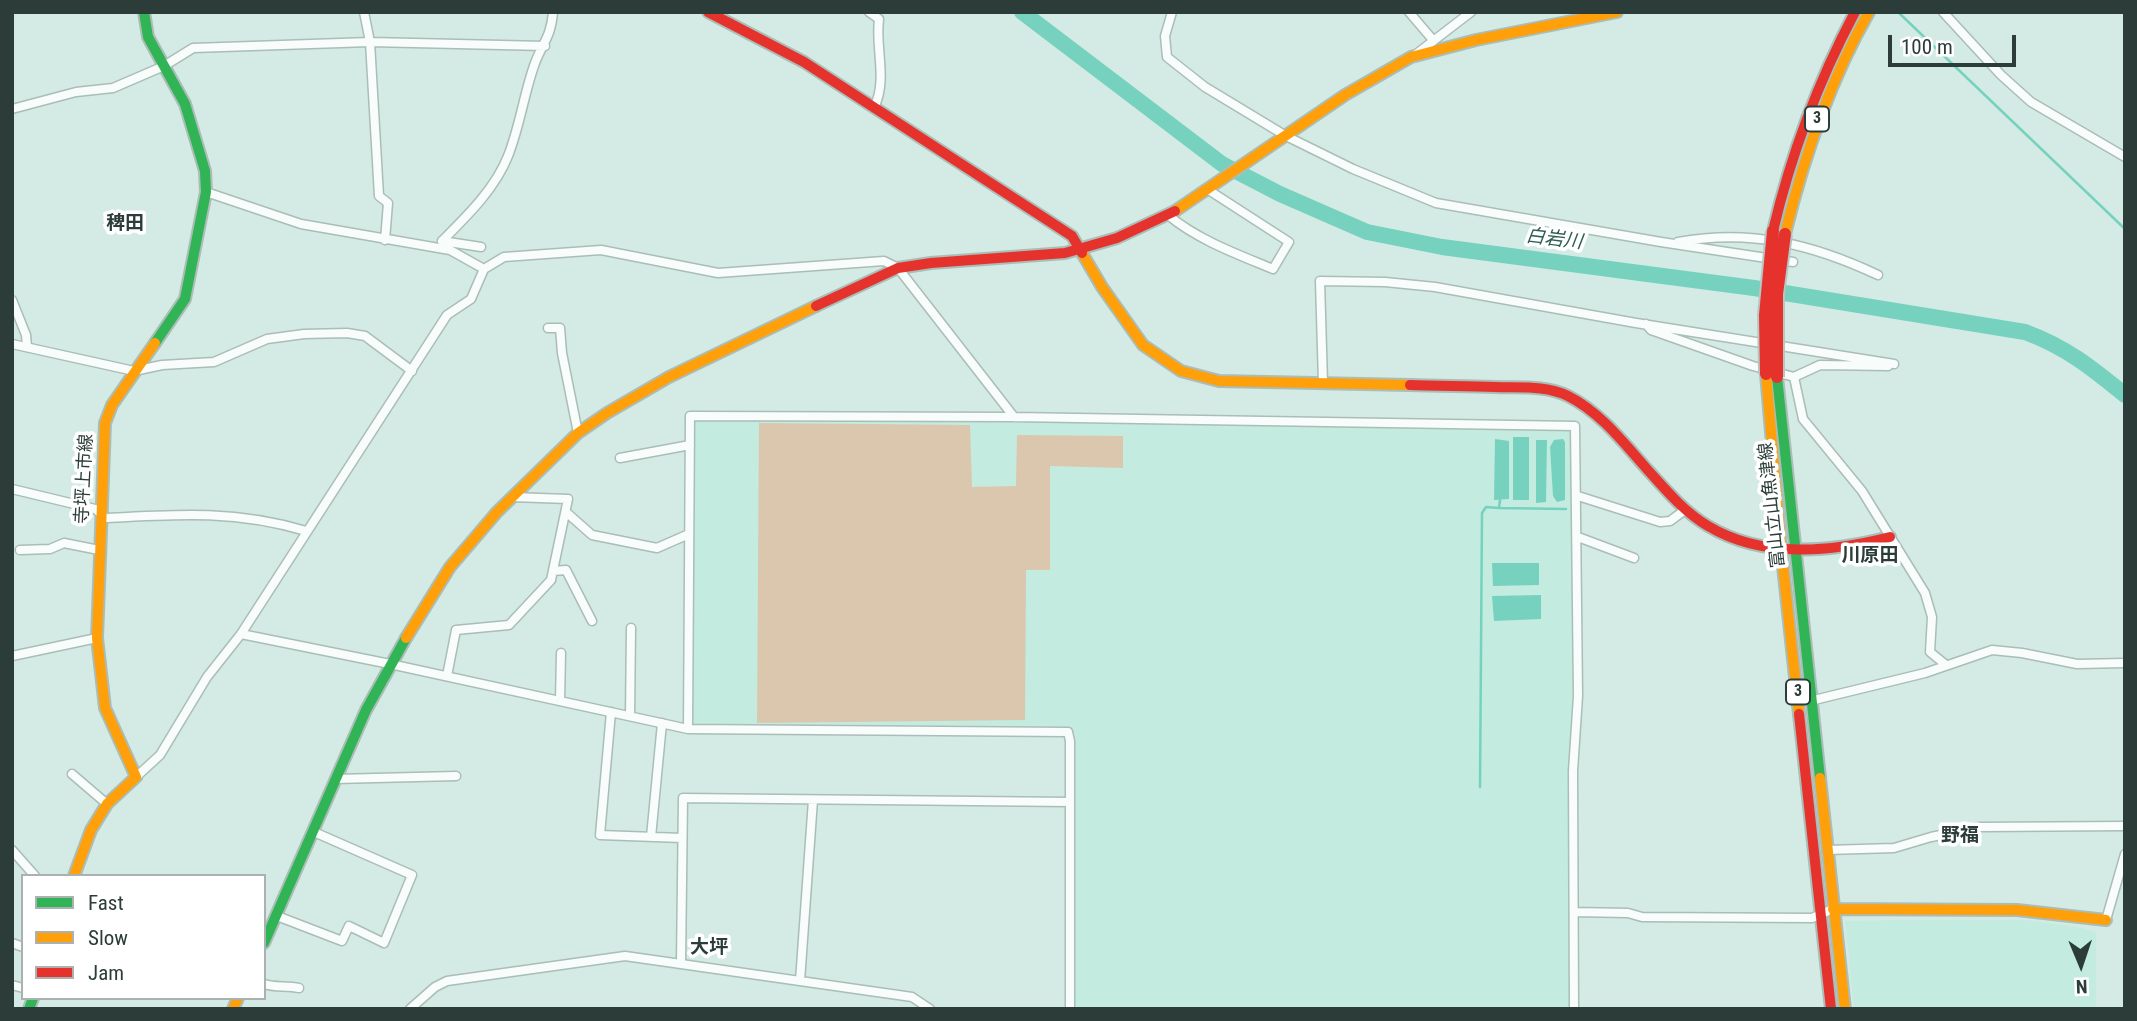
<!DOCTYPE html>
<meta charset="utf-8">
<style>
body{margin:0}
#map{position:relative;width:2137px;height:1021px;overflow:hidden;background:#d3ebe4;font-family:"Roboto Condensed",sans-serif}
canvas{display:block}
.frame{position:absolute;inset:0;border:14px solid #2c3d39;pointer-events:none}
.legend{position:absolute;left:21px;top:874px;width:245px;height:126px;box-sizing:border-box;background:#fff;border:2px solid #abb1b0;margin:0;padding:9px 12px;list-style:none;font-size:21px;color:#2c3d39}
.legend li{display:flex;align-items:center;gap:14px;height:35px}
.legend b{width:35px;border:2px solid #abb1b0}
.north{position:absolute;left:2046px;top:930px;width:70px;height:70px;-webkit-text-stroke:5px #fff;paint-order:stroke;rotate:178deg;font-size:19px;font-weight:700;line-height:28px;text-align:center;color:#2c3d39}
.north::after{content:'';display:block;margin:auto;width:24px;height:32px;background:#2c3d39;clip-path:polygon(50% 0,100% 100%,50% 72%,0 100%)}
.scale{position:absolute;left:1888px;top:35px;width:128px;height:32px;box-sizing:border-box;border:4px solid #2c3d39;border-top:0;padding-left:9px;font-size:21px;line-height:24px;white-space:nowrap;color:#2c3d39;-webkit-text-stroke:5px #fff;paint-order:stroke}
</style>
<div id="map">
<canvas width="2137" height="1021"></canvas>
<div class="frame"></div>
<ul class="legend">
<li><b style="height:9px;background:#30b455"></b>Fast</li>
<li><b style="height:9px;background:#ff9f0a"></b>Slow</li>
<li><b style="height:9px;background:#e5322d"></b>Jam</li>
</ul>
<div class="north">N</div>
<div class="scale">100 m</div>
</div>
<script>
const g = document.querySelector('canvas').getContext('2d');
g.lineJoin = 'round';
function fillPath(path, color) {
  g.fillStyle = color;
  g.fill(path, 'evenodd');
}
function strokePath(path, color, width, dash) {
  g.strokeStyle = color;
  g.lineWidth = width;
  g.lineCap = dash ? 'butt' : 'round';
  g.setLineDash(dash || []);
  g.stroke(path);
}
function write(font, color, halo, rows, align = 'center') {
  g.font = font + ' "Roboto Condensed","Noto Sans JP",sans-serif';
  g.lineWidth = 7;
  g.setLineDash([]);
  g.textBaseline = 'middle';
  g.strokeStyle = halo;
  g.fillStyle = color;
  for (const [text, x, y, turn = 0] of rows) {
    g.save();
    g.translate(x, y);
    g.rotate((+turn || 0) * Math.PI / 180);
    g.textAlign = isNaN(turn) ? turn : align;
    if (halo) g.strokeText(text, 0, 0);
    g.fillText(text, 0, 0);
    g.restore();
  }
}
const built = new Path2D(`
 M 694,420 L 1196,424 L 1572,430 L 1573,658 L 1570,798 L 1569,1009 L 1074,1009 L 1075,735 L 1070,726 L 692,724 Z
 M 1904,920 L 2027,920 L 2083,928 L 2096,933 L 2096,1009 L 1854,1009 L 1845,921 Z`);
const green = new Path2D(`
 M 759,423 L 970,425 L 972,487 L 1016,486 L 1017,435 L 1123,436 L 1123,468 L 1050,466 L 1050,570 L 1026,570 L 1025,720 L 757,723 Z`);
const water = new Path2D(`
 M 1513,437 L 1529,437 L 1529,500 L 1513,500 Z
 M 1495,439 L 1509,441 L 1509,499 L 1494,500 Z
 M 1563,439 L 1565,442 L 1565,500 L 1557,502 L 1553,496 L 1550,447 L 1554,440 Z
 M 1536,440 L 1547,440 L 1546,502 L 1536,503 Z
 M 1492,563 L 1539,563 L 1539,585 L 1493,586 Z
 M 1541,595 L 1541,619 L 1494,621 L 1492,596 Z`);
const stream = new Path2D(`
 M 1898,12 L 2125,229
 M 1500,500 L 1499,508 L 1566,509
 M 1480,787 L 1482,513 L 1486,507 L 1499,508`);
const river = new Path2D(`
 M 1022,12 L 1222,164 L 1280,194 L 1367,232 L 1442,247 L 1754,288 L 2025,332 C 2066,347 2092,368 2125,395`);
const street = new Path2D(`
 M 364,12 L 370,42 L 379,196 L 388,203 L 385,240
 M 869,12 L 879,19 C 875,49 888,79 874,108
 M 1172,12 L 1165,36 L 1167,57 L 1205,87 L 1286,136 L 1353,169 L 1436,203 L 1661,242 L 1793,262
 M 1409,12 L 1433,40
 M 1943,12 L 2001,75 L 2031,102 L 2125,157
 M 1415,55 L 1471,12
 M 12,109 L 76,92 L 113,88 L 164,66 L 193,48 L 370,42 L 545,46
 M 206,192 L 301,224 L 450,250 L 484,269 L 504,257 L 601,250 L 718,273 L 884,261 L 898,268 L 1014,417
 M 1168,215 C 1198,240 1237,254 1273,269 L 1289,242 L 1207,189
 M 442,241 C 467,216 495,189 508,156 C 520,126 524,93 535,63 C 543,42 551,37 553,12
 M 442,241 L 481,247
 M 1678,242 C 1751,229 1812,244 1878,275
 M 12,300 L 26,335 L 27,347
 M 1646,324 L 1651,330 L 1753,366 L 1794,377
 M 548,328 L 560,328 L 562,353 L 578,433
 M 12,344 L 134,371 L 162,365 L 214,362 L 267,339 L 304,334 L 347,333 L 365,336 L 412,371
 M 1888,366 L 1820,365 L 1794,377 L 1803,419 L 1862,491 L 1925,593 L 1932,617 L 1930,652 L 1946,665
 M 1323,383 L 1320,281 L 1385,282 L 1435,287 L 1636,323 L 1894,364
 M 620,458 L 690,445
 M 12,489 L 95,509 L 106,518 C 177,514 237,510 306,531
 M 1578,496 L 1660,522 L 1670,521 L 1685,510
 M 566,512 L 592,535 L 657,548 L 689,534
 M 1578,537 L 1634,558
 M 20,550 L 50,549 L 64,543 L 99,550
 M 553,571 L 566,570 L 592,621
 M 241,634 L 390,664 L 688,729 L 1068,732 L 1070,741 L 1070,1009
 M 12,656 L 97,638
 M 447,676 L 456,630 L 509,625 L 551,580 L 568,499 L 512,497
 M 560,701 L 561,653
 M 1810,701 L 1925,673 L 1992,650 L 2022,653 L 2077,664 L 2125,663
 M 611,712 L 600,835 L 682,838
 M 630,716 L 631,628
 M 688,729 L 690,416 L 1014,417 L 1575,426 L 1578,696 L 1573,771 L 1574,1009
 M 72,774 L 107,804
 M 136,777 L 160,755 L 207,677 L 241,634 L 447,315 L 471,299 L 484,269
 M 335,779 L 456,776
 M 651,837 L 662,723
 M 12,850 L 35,876
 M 1827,850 L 1894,848 L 1931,837 L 1980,827 L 2125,826
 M 1574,912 L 1628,913 L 1642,917 L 1812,918 L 1833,909
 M 277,916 L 342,941 L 349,926 L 384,943 L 412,875 L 314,832
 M 2106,920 L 2125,854
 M 12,943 L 23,947
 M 681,964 L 683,798 L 1070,802
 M 800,981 L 813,800
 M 264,984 C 275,988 287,985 299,988
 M 12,985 L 23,988
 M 410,1009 L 435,987 L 447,981 L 625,956 L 912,997 L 930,1009`);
const fast = new Path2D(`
 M 144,12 L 148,37 L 185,104 L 205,171 L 206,192 L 185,299 L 155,343
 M 1777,377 L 1820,778
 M 264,943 L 366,710 L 406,638
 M 29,1009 L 33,998`);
const slow = new Path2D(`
 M 1175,211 L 1345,95 L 1411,57 L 1476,40 L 1617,12
 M 1785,234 C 1804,156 1829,82 1869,12
 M 1082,253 L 1102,287 L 1143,345 L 1181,371 L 1219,381 L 1410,385
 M 1766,374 L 1781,548 L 1799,714
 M 406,638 L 450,567 L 497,512 L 578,433 L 607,413 L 669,377 L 816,306
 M 1820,778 L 1845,1009
 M 74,876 L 91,830 L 107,804 L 136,777 L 105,708 L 97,638 L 105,423 L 112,405 L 155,343
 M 1833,909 L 2017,910 L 2106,920
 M 233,1009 L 238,998`);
const jam = new Path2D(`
 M 708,12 L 804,62 L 1072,236 L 1082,253
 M 1773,231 C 1791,154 1818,82 1855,12
 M 816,306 L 898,268 L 931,263 L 1065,253 L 1117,238 L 1175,211
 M 1410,385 C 1438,386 1466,386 1495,387 C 1519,388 1546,385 1568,396 C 1600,412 1623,442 1646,468 C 1665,489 1684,512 1708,526 C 1763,559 1831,552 1890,537
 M 1799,714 L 1831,1009`);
const jamBridge = new Path2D(`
 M 1766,374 L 1765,315 L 1773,231
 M 1777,377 L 1777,294 L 1785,234`);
const shields = [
 [1817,119,24],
 [1798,692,24]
];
const shieldNames = [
 ["3",1817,119],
 ["3",1798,692]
];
const streetNames = [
 ["寺坪上市線",85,479,-87],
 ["富山立山魚津線",1773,505,-96]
];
const neighbourhoodNames = [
 ["稗田",125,224],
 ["川原田",1870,556],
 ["野福",1960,836],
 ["大坪",709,948]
];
const waterNames = [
 ["白岩川",1554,240,7]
];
fillPath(built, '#c3ebe0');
fillPath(green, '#dac7ae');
fillPath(water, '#76d2bf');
strokePath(stream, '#76d2bf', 2.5);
strokePath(river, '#76d2bf', 16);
strokePath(street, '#aabdb7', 11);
strokePath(fast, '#aabdb7', 14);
strokePath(slow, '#aabdb7', 14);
strokePath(jam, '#aabdb7', 14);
strokePath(street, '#f8fcfb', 8);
strokePath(fast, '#30b455', 10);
strokePath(slow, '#ff9f0a', 10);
strokePath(jam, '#e5322d', 10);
strokePath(jamBridge, '#b9c6c3', 16, []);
strokePath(jamBridge, '#e5322d', 12);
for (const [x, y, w] of shields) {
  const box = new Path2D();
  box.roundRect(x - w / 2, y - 12.5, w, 25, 5);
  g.fillStyle = '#fff';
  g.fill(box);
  strokePath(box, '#2c3d39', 2);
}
write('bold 16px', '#2c3d39', null, shieldNames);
write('18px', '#2c3d39', '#fff', streetNames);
write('bold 19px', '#2c3d39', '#fff', neighbourhoodNames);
write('italic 19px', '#2c5e53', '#fff', waterNames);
</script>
